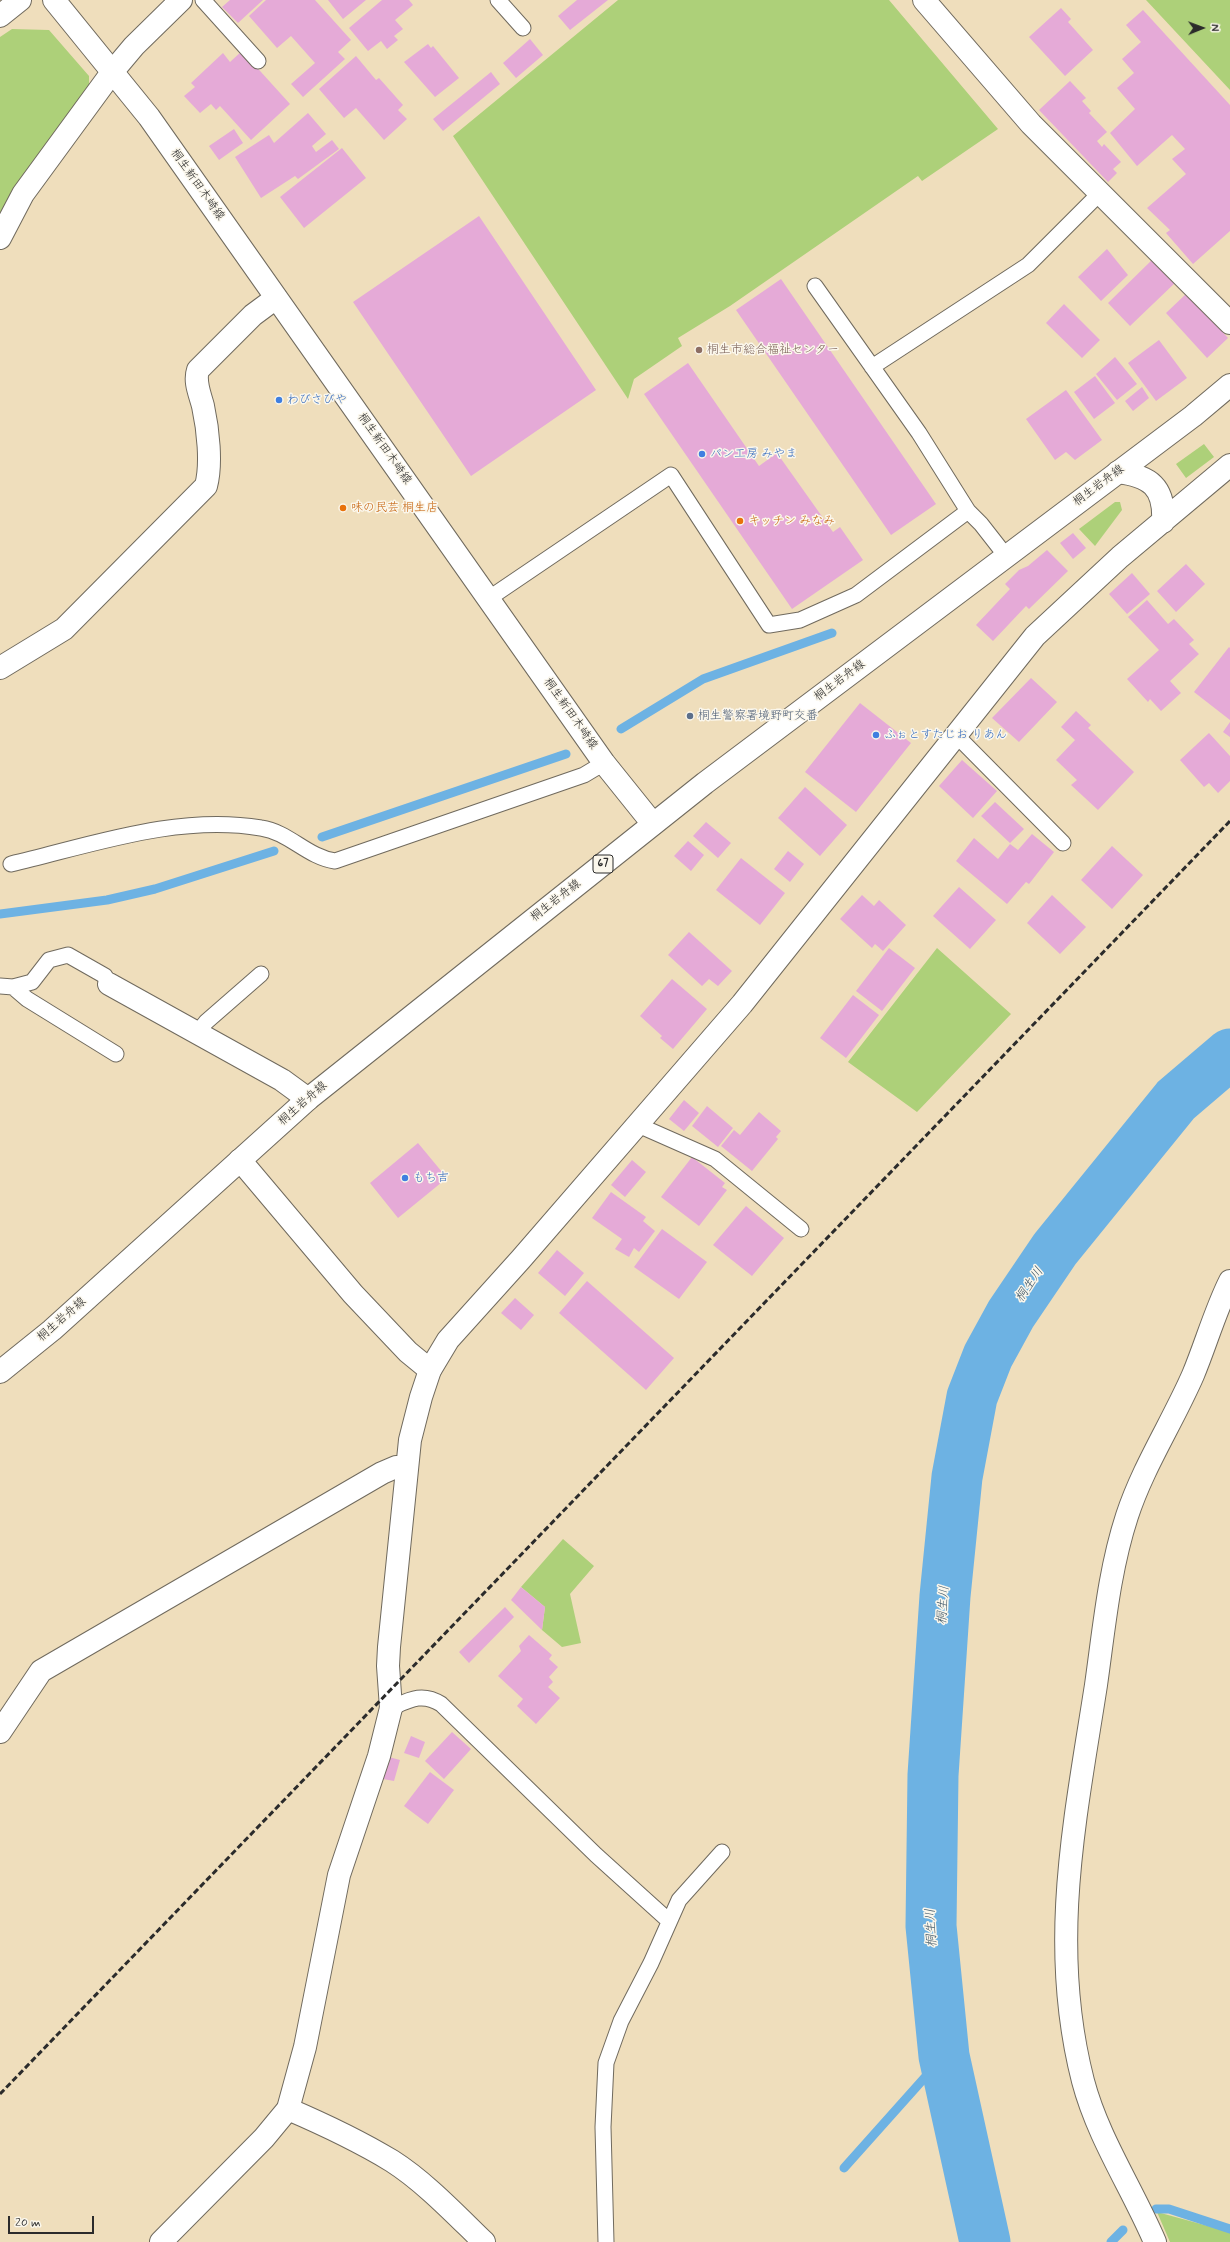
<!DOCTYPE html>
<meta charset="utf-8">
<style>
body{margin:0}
#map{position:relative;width:1230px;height:2242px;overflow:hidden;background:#efdebc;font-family:Mynerve,sans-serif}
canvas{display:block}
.north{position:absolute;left:1182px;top:8px;width:40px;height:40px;-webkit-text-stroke:3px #fbf7ec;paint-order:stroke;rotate:89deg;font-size:11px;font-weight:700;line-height:16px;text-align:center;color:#2b2b2b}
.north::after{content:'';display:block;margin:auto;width:14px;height:18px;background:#2b2b2b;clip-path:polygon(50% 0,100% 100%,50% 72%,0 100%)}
.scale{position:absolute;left:8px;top:2216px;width:86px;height:18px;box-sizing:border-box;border:2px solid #2b2b2b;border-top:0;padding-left:5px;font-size:12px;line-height:14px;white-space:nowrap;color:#2b2b2b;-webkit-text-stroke:3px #fbf7ec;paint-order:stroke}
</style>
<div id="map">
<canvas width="1230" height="2242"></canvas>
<div class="north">N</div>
<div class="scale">20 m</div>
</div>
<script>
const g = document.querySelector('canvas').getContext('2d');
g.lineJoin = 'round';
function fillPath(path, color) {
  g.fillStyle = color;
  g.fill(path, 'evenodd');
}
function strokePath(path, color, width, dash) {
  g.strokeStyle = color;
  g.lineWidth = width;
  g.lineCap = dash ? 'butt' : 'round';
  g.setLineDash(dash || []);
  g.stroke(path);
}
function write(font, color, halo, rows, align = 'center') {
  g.font = font + ' Mynerve,"Klee One",sans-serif';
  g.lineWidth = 3;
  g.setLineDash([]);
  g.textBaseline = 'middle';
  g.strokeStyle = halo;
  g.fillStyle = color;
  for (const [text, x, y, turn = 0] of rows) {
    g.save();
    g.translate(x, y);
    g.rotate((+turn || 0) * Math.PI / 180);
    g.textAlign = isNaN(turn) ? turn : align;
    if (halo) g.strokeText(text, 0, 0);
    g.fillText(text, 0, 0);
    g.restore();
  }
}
const green = new Path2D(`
 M 618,0 L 889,0 L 998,129 L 922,181 L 918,176 L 730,306 L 678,338 L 682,346 L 634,379 L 628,399 L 453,136 Z
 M 1146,0 L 1230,0 L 1230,90 Z
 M 12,29 L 49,30 L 89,76 L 89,88 L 0,223 L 0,37 Z
 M 1204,444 L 1214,457 L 1186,478 L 1176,464 Z
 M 1115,502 L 1120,502 L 1122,510 L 1095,546 L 1079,529 Z
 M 937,948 L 1011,1014 L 917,1112 L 848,1062 Z
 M 563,1539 L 594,1566 L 570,1594 L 581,1643 L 562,1647 L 542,1630 L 545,1607 L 521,1587 Z
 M 1157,2212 L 1230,2232 L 1230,2242 L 1170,2242 Z`);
const stream = new Path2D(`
 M 621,729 L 703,679 L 832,633
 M 322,837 L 566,754
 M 0,914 L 107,900 L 155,889 L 274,851
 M 844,2168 L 944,2056
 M 1156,2209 L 1169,2209 L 1230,2229
 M 1111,2242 L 1123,2230`);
const river = new Path2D(`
 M 985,2242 L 944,2056 L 931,1926 L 933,1775 L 945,1596 L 957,1477 L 972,1397 L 988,1356 L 1011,1314 L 1055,1249 L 1176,1100 L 1230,1054`);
const building = new Path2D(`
 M 230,0 L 263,0 L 238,23 L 222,7 Z
 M 266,0 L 315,0 L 351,40 L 338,52 L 345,59 L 303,97 L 291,84 L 315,63 L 291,36 L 277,48 L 249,16 Z
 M 328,0 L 366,0 L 343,19 Z
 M 382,0 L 409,0 L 413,5 L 395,20 L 403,29 L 394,36 L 398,40 L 387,49 L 381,41 L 368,51 L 349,28 Z
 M 577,0 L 608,0 L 570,30 L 558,16 Z
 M 1061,8 L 1071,19 L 1068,22 L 1093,50 L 1065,76 L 1029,37 Z
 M 1143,10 L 1230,105 L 1230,231 L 1193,264 L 1166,233 L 1170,230 L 1147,208 L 1186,174 L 1172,159 L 1185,149 L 1172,135 L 1137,166 L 1110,133 L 1135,109 L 1117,88 L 1134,73 L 1122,59 L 1141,42 L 1126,25 Z
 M 530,39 L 543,55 L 516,78 L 503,63 Z
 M 428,44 L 431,48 L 433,46 L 459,78 L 435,97 L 404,62 Z
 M 242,51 L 290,104 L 251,140 L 220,106 L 216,110 L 211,104 L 200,113 L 184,96 L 195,87 L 191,83 L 223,53 L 230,62 Z
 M 356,56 L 376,80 L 379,78 L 403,105 L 398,110 L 407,119 L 384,140 L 356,108 L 344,118 L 319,89 Z
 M 491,72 L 500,84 L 443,131 L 433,119 Z
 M 1070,81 L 1086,98 L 1082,101 L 1091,111 L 1089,113 L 1107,132 L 1097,141 L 1102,147 L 1104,144 L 1121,162 L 1113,169 L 1117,173 L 1108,182 L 1039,110 Z
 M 308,113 L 326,134 L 312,146 L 316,152 L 332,140 L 339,149 L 298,179 L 295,176 L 261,198 L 235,157 L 269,135 L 274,143 Z
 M 234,129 L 243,143 L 219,160 L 209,146 Z
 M 342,148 L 366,178 L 304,228 L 280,197 Z
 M 479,216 L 596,390 L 471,476 L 353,302 Z
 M 1107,249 L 1128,275 L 1101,301 L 1078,277 Z
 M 1155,257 L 1177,281 L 1130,326 L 1108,303 Z
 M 781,279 L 936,504 L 891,535 L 736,310 Z
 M 1187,293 L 1228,338 L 1207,358 L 1166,313 Z
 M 1064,304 L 1100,340 L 1082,358 L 1046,323 Z
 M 1159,340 L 1187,378 L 1156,401 L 1128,363 Z
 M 1115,357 L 1137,384 L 1117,400 L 1096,374 Z
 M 688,363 L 759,466 L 777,453 L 833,532 L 840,527 L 863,560 L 792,609 L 644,394 Z
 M 1095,376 L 1115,403 L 1094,419 L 1074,392 Z
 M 1142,387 L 1149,398 L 1133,411 L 1125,401 Z
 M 1066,390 L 1102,440 L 1075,460 L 1066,452 L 1055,460 L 1026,419 Z
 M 1073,533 L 1086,548 L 1073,559 L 1060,543 Z
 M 1047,550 L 1068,571 L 1029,609 L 1026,606 L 993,641 L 976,625 L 1010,589 L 1005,584 L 1019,570 L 1028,566 Z
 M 1186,564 L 1205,584 L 1176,612 L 1157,591 Z
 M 1132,573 L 1150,594 L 1127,614 L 1109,594 Z
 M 1147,600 L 1168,624 L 1174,619 L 1194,640 L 1189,644 L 1199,654 L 1170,681 L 1181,693 L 1161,711 L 1150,699 L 1148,702 L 1127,679 L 1159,650 L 1128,617 Z
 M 1229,647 L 1230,648 L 1230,720 L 1194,692 Z
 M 1031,678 L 1057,702 L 1019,742 L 992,718 Z
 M 860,703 L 911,743 L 856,812 L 805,772 Z
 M 1076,711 L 1091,725 L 1088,728 L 1134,772 L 1098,810 L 1071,785 L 1077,780 L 1056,760 L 1075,740 L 1061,727 Z
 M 1230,722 L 1230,737 L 1223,732 Z
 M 1209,733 L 1230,756 L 1230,781 L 1218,793 L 1209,783 L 1204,787 L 1180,760 Z
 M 962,760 L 997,791 L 973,818 L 939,786 Z
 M 805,787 L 847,825 L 820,856 L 778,818 Z
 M 995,802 L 1024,829 L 1010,843 L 981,816 Z
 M 706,822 L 731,843 L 718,858 L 693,836 Z
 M 1032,834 L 1054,852 L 1029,884 L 1026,882 L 1007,904 L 956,861 L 974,838 L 998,859 L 1010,844 L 1018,850 Z
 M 688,841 L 704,855 L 691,871 L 674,856 Z
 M 1112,846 L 1143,875 L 1112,909 L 1081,880 Z
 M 788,851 L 804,864 L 790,882 L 774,869 Z
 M 741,858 L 785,893 L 760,925 L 716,890 Z
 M 959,887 L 996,920 L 970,949 L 933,916 Z
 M 862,895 L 874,906 L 879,900 L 906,925 L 883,951 L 875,944 L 872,948 L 840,919 Z
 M 1052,895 L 1086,927 L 1060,954 L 1027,923 Z
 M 689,932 L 732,971 L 718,986 L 709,979 L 702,986 L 668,955 Z
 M 889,948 L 915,968 L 882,1011 L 856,991 Z
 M 672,979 L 707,1009 L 673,1049 L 660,1038 L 662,1036 L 640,1016 Z
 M 853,995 L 879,1015 L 846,1058 L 820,1038 Z
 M 684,1100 L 699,1113 L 684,1131 L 669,1119 Z
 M 707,1106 L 733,1128 L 718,1147 L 692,1126 Z
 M 759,1112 L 781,1131 L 776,1137 L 778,1139 L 752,1171 L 721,1146 L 734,1130 L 740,1135 Z
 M 418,1143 L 447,1178 L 398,1218 L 370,1183 Z
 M 692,1157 L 725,1183 L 722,1187 L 727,1190 L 699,1226 L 661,1197 Z
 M 632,1160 L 646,1172 L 625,1197 L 611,1185 Z
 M 611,1192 L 646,1217 L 643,1221 L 655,1231 L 639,1252 L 634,1248 L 629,1257 L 615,1249 L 622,1239 L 592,1218 Z
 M 746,1206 L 784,1238 L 752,1276 L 713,1245 Z
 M 662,1229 L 707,1262 L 679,1299 L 634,1267 Z
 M 557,1250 L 584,1273 L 565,1296 L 538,1273 Z
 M 587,1281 L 674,1358 L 646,1390 L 559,1313 Z
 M 515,1298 L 534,1315 L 521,1330 L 501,1313 Z
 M 521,1587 L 545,1607 L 542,1630 L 511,1600 Z
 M 505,1607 L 514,1617 L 469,1663 L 459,1652 Z
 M 529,1635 L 552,1655 L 549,1659 L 558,1667 L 549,1677 L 553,1682 L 548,1687 L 560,1698 L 536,1724 L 517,1706 L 523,1699 L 498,1676 L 521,1651 L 519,1646 Z
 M 452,1732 L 471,1749 L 444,1779 L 425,1761 Z
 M 411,1736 L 425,1742 L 419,1758 L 404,1753 Z
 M 389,1757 L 400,1760 L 394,1781 L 383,1779 Z
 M 430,1772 L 454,1790 L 428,1824 L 404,1806 Z`);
const service = new Path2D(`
 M 203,0 L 258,61
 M 498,0 L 523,28
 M 815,286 L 919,433 L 968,511 L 981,524 L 1006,556
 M 872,367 L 1028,265 L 1101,192
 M 488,599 L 671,475 L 769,625 L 800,620 L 856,595 L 968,511
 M 955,734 L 1063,843
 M 11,864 C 92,845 177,814 261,828 C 289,832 307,857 335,861 L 584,775 L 604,763
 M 0,986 L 13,987 L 32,982 L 49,960 L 68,955 L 105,976 L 109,984
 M 13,987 L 27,999 L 116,1054
 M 198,1032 L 206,1022 L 261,974
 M 638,1125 L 715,1159 L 801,1229
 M 391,1708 C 409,1700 422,1692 441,1704 L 596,1855 L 669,1921
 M 606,2242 L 603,2127 L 606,2063 L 621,2021 L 651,1963 L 679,1900 L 722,1852`);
const minor = new Path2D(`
 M 924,0 L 1031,124 L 1230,323
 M 0,238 L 23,194 L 113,71
 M 0,668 L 64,629 L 206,486 C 212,464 208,429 203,406 C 200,394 194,382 198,370 L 253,315 L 276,298
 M 109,984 L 282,1080 L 308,1099
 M 240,1160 L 353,1294 L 408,1352 L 430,1370
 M 0,1732 L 41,1671 L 382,1473 L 396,1467 L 406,1467
 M 161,2242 L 264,2138 L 288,2109 L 305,2047 L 339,1875 L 379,1756 L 391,1708
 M 1155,2242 C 1132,2188 1098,2138 1083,2081 C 1048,1945 1075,1820 1096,1685 C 1104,1629 1109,1571 1127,1516 C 1143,1467 1172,1423 1193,1375 C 1206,1344 1215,1311 1230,1281`);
const tertiary = new Path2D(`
 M 0,16 L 20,0
 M 113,71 L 134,46 L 181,0
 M 1118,472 C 1150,476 1165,487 1163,522
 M 391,1708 L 388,1666 L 389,1647 L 410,1440 L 421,1397 L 430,1370 L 448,1340 L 521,1259 L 742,1004 L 1035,636 L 1120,557 L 1230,465
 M 288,2109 C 323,2124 359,2141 392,2161 C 425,2182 456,2215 484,2242`);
const secondary = new Path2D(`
 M 54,0 L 149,117 L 604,763 L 653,824`);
const primary = new Path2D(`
 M 0,1372 L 52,1330 L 308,1099 L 705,783 L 1193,416 L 1230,385`);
const rail = new Path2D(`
 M 0,2094 L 1230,821`);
const markers = [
 [699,350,4,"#8d6e63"],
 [279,400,4,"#3f7fe0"],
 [702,454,4,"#3f7fe0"],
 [343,508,4,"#e8710a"],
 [740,521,4,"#e8710a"],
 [690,716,4,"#5c6f8a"],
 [876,735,4,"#3f7fe0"],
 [405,1178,4,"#3f7fe0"]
];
const shields = [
 [603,864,20]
];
const shieldNames = [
 ["67",603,864]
];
const streetNames = [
 ["桐生新田木崎線",197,185,55],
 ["桐生新田木崎線",384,449,55],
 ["桐生岩舟線",1099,486,-37],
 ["桐生岩舟線",840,681,-37],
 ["桐生新田木崎線",570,714,55],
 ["桐生岩舟線",556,901,-38],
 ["桐生岩舟線",303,1104,-41],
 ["桐生岩舟線",62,1320,-41]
];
const educationNames = [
 ["桐生市総合福祉センター",707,350]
];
const shopNames = [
 ["わびさびや",287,400],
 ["パン工房 みやま",710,454],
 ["ふぉとすたじお りあん",884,735],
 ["もち吉",413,1178]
];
const foodNames = [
 ["味の民芸 桐生店",351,508],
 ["キッチン みなみ",748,521]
];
const serviceNames = [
 ["桐生警察署境野町交番",698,716]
];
const waterNames = [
 ["桐生川",1030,1285,-56],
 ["桐生川",944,1605,-86],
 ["桐生川",932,1928,-93]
];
fillPath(green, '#add079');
strokePath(stream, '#6db2e3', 9);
strokePath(river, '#6db2e3', 51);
fillPath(building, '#e5aad7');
strokePath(service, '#706a5e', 17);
strokePath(minor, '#706a5e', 24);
strokePath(tertiary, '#706a5e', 24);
strokePath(secondary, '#706a5e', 24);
strokePath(primary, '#706a5e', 24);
strokePath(service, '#fff', 15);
strokePath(minor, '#fff', 22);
strokePath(tertiary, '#fff', 22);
strokePath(secondary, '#fff', 22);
strokePath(primary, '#fff', 22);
strokePath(rail, '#2b2b2b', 3, [6, 3]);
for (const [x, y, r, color] of markers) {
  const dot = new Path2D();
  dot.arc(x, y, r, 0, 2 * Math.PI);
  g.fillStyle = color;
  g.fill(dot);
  strokePath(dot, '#fbf7ec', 1.5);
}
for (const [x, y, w] of shields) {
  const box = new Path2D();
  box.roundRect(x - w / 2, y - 9, w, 18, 3);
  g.fillStyle = '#fbf7ec';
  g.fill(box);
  strokePath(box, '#2b2b2b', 1);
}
write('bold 11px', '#2b2b2b', null, shieldNames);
write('12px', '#2b2b2b', '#fbf7ec', streetNames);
write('12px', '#785e54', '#fbf7ec', educationNames, 'left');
write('12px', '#366cbe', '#fbf7ec', shopNames, 'left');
write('12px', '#c56008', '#fbf7ec', foodNames, 'left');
write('12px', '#4e5e75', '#fbf7ec', serviceNames, 'left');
write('italic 13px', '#425a6b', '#fbf7ec', waterNames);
</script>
